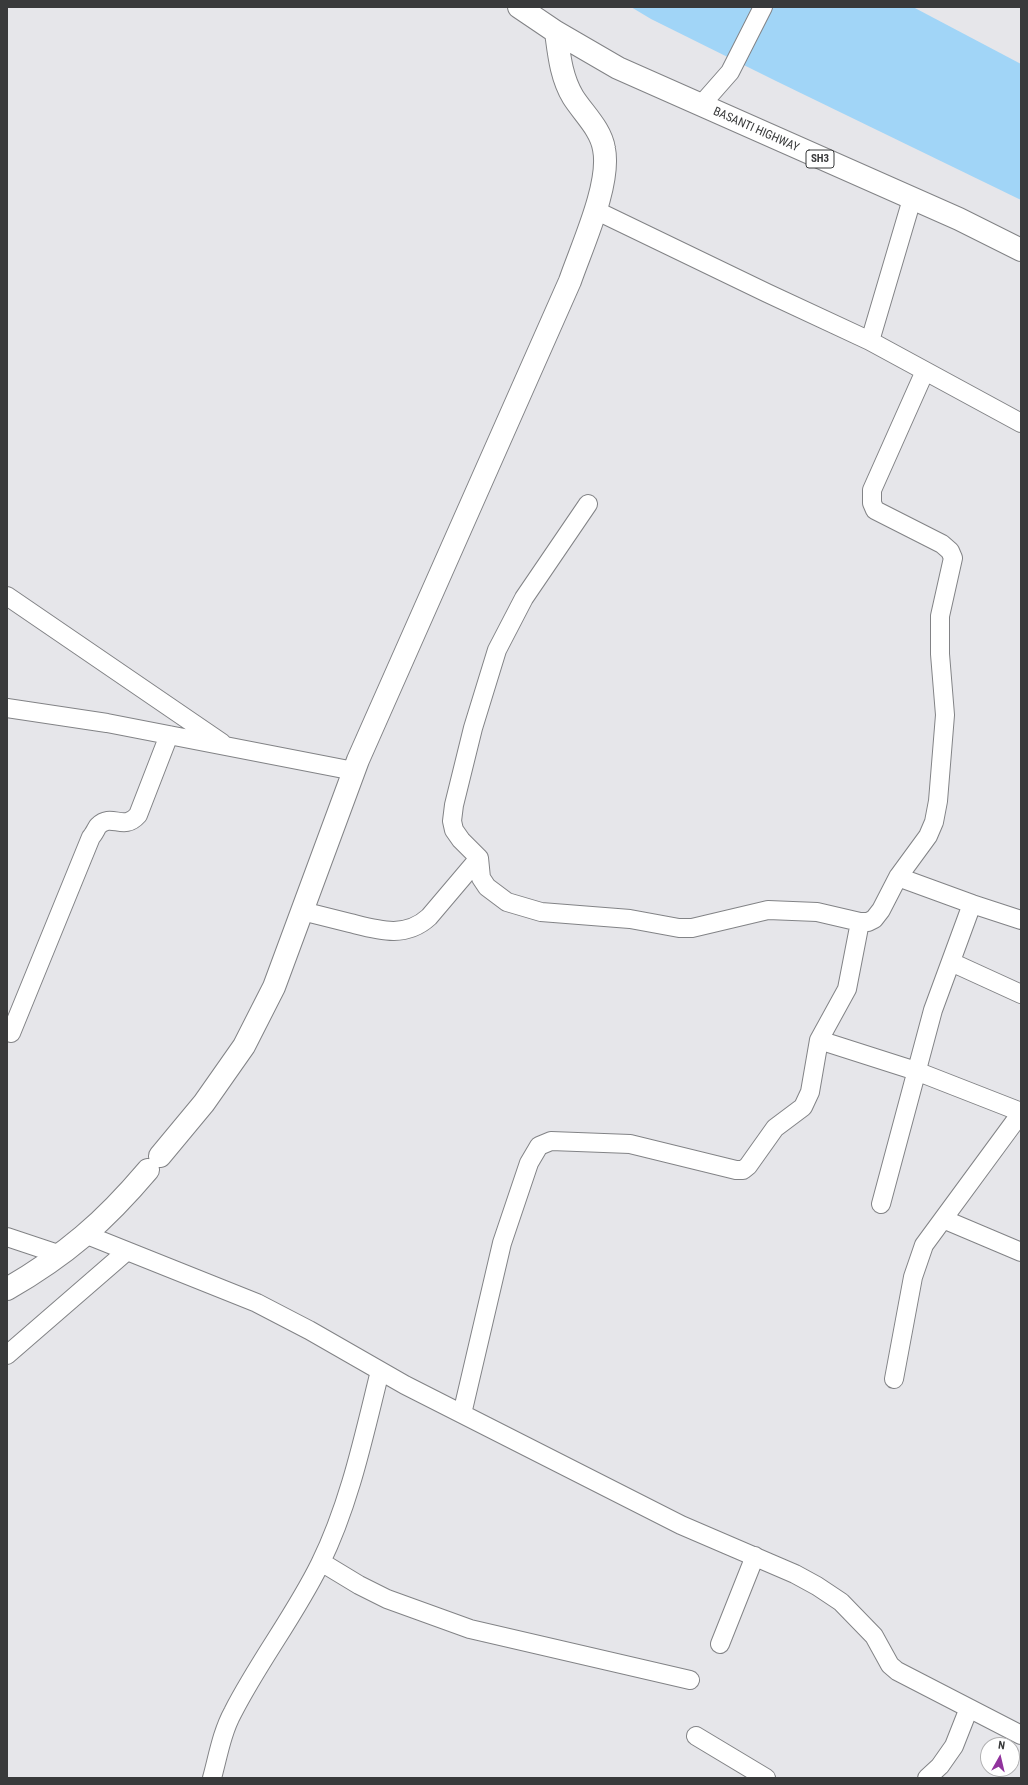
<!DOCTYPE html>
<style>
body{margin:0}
#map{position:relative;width:1028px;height:1785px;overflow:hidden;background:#e6e6ea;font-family:"Roboto Condensed",sans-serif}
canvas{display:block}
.frame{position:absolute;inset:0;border:8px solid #393a3b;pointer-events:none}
.north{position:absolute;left:980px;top:1737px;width:40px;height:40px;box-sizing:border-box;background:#fff;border:1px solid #b0b0b1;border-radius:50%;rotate:8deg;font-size:11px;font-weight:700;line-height:16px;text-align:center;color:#393a3b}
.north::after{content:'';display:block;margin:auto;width:14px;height:18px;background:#91339d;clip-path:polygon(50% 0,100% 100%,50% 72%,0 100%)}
</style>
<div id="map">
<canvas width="1028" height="1785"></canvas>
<div class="frame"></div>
<div class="north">N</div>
</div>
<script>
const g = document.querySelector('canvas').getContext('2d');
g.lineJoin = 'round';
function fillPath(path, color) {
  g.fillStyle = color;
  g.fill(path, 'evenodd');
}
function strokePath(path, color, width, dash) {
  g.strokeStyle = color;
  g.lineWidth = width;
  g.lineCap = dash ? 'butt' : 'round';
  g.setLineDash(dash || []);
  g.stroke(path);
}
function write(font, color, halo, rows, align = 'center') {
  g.font = font + ' "Roboto Condensed",sans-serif';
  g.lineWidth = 4;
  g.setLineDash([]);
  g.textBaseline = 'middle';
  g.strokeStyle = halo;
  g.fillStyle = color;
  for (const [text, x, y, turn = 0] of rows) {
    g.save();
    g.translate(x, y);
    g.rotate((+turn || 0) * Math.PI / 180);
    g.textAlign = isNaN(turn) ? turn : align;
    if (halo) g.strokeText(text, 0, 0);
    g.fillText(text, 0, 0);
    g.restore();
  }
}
const water = new Path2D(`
 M 631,7 L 913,7 L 1021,64 L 1021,200 L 776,81 L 651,19 Z`);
const minor = new Path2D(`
 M 701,105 L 730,72 L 763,7
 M 595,210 L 767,293 L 870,341 L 912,199
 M 870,341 L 1021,423
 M 588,504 L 524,598 L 497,650 L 473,728 L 454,805 L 452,821 L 454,830 L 461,840 L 479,858 L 481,878 L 487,887 L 507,902 L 541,912 L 630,919 L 679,928 L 692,928 L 768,910 L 817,912 L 860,922 L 868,922 L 874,919 L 881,910 L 898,877 L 928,836 L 934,822 L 938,801 L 945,715 L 940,654 L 940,616 L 953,558 L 950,551 L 942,544 L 875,510 L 872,503 L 872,490 L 925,371
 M 7,596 L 222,743
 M 7,708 L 107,723 L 354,771
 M 898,877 L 972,904 L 1021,920
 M 302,911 C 318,915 334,919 350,923 C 378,930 405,939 429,917 L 479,858
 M 951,962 L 1021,994
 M 11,1033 L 91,837 C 94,834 96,829 98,826 C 112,812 123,832 138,815 L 169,735
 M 819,1040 L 916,1071 L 1021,1112
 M 881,1204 L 933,1010 L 972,904
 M 943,1219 L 1021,1252
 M 87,1235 L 257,1303 L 309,1330 L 405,1385 L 681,1525 L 795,1574 L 817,1586 L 841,1602 L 874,1636 L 890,1665 L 897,1671 L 1021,1735
 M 7,1237 L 61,1255
 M 7,1355 L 127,1251
 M 894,1379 L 913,1277 L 924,1245 L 1021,1113
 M 462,1414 L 502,1243 L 529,1163 L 539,1146 L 551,1141 L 630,1144 L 736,1170 L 743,1170 L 748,1166 L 775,1128 L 803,1107 L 810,1092 L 819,1040 L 847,989 L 860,922
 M 321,1562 L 359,1585 L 387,1599 L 470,1629 L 690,1680
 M 720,1644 L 755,1556
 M 696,1736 L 766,1778
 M 212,1778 C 218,1756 222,1732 233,1712 C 259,1661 295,1615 320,1564 C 350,1503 364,1435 380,1371
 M 927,1778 L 940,1766 L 954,1746 L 969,1708`);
const major = new Path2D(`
 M 519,7 L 556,32 L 618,68 L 959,219 L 1021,250
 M 160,1156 L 204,1103 L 244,1046 L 274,987 L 358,760 L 570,281 C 582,246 611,184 604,149 C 601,129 583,113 573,97 C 561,77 559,54 556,32
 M 7,1289 C 66,1255 104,1222 148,1170`);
const shields = [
 [820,159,28]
];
const shieldNames = [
 ["SH3",820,159]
];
const streetNames = [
 ["BASANTI HIGHWAY",756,130,24]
];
fillPath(water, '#a1d5f7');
strokePath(minor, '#828386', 20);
strokePath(major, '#828386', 24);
strokePath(minor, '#fff', 18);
strokePath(major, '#fff', 22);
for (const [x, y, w] of shields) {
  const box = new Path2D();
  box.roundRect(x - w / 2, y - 9, w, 18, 3);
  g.fillStyle = '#fff';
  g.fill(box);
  strokePath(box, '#393a3b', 1);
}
write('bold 11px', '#393a3b', null, shieldNames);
write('12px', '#393a3b', '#fff', streetNames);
</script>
